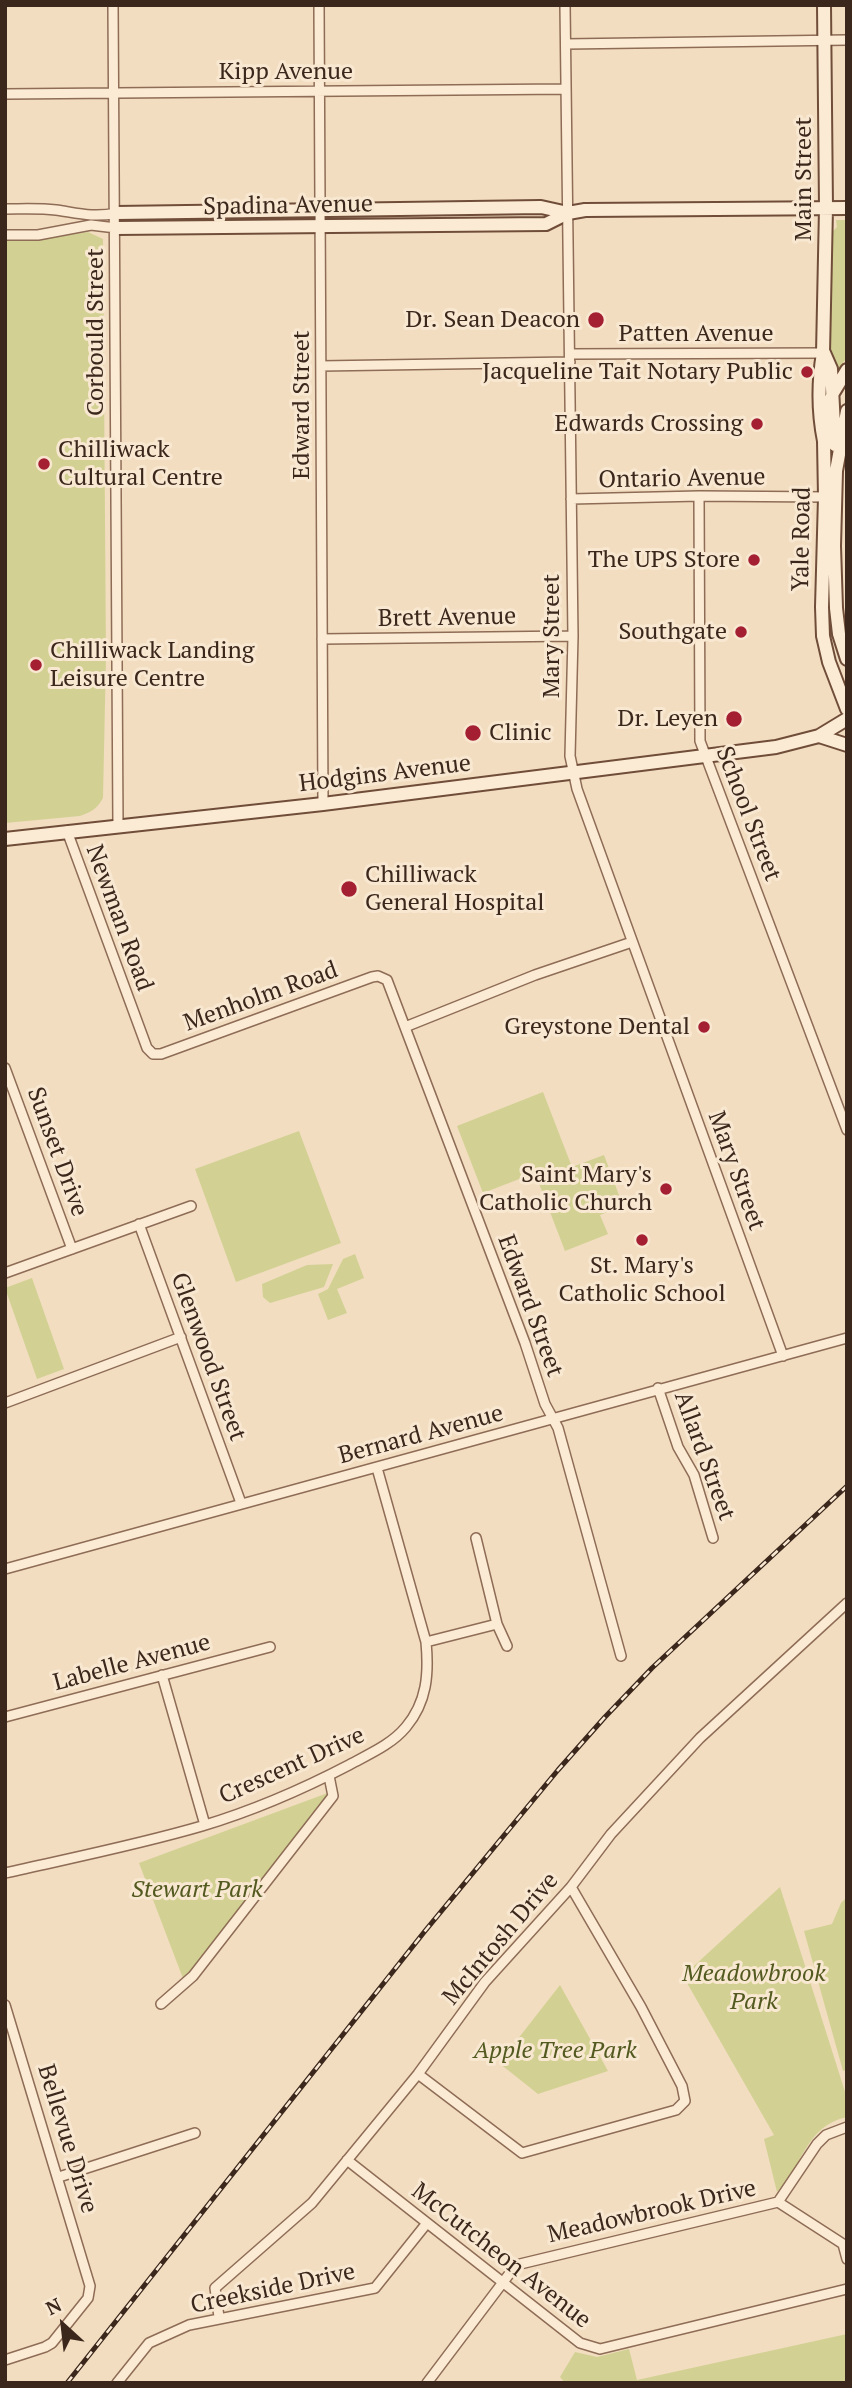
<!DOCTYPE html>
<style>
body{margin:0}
#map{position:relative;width:852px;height:2388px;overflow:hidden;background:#f2ddc0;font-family:"PT Serif",serif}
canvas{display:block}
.frame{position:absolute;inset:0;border:7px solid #3c271c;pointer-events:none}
.north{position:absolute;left:28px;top:2290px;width:70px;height:70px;-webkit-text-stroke:5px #f9e8d1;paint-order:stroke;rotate:333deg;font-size:19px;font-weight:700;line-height:28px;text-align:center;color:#3c271c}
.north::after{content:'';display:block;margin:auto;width:24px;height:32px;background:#3c271c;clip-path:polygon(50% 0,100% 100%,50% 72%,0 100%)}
</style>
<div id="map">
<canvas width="852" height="2388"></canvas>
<div class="frame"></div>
<div class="north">N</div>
</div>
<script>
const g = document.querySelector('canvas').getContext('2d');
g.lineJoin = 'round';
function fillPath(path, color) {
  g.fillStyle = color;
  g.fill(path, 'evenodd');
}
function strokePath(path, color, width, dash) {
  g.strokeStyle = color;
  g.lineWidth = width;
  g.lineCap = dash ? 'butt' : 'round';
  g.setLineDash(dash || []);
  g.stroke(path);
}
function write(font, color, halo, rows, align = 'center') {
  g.font = font + ' "PT Serif",serif';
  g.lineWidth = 6;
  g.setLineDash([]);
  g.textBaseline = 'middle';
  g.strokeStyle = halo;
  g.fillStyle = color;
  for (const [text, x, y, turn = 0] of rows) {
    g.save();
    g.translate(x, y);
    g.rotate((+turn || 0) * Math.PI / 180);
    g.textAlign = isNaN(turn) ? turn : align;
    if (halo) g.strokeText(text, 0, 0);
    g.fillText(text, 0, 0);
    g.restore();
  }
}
const green = new Path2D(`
 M 836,220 L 847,220 L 847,357 L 835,375 L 827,351 L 833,231 L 837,227 Z
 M 88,232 L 103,239 L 106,657 L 103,798 C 97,809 91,812 80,816 L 5,823 L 5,238 L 50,238 Z
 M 543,1092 L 572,1167 L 604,1155 L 623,1206 L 600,1215 L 608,1234 L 565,1251 L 535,1173 L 483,1193 L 457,1126 Z
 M 299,1131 L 341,1243 L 236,1282 L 195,1169 Z
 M 355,1254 L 364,1278 L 337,1289 L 347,1313 L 328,1320 L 318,1294 L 328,1289 L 343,1259 Z
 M 333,1264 L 324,1287 L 270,1303 L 263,1297 L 262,1284 L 307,1265 Z
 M 32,1278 L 64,1369 L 37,1379 L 5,1288 Z
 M 333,1791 L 184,1981 L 139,1863 Z
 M 780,1887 L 847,2098 L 847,2117 C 805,2126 803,2166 777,2192 L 764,2139 L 774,2135 L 683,1976 Z
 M 847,1897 L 847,2070 L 843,2071 L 804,1931 L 832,1924 L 841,1903 Z
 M 560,1985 L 608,2071 L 538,2094 L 499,2063 Z
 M 847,2334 L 847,2383 L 565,2383 L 560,2377 L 575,2352 L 597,2357 L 629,2349 L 637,2380 Z`);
const street = new Path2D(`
 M 113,5 L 118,826
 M 319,5 L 323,804
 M 565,5 L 573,636 L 570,756 L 577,789 L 783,1356
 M 566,44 L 847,40
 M 5,94 L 566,89
 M 5,209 C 22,209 39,208 56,210 C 77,213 94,218 116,213
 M 5,235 L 38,235 L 91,225 L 116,228
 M 570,354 L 823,353
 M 321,366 L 570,362
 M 699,496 L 700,741 L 847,1130
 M 571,499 L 699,496 L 828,497
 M 322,639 L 573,636
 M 67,831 L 147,1048 L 153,1054 L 161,1054 L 372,977 L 378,976 L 387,980 L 525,1343 L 545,1404 L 558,1428 L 621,1656
 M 405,1027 L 535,975 L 632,942
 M 5,1068 L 72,1249
 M 139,1224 L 241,1503
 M 5,1273 L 191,1206
 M 658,1388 L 678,1447 L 694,1475 L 713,1538
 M 5,1403 L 181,1337
 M 476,1538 L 497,1624 L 507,1646
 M 5,1569 L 847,1338
 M 426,1642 L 497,1624
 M 162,1675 L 205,1825
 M 5,1717 L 270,1647
 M 5,1873 C 71,1858 137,1845 202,1826 C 252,1811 303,1789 349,1765 C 369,1754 391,1745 406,1727 C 427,1702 429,1674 426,1642 L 377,1468
 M 161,2004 L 193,1976 L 333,1796 L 329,1776
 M 5,2005 L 90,2286 L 88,2298 L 52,2343 L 45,2347 L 5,2360
 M 418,2074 L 522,2153 L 676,2110 L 685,2101 L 682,2086 L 641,2007 L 571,1887
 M 347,2160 L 580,2343 L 600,2349 L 847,2289
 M 59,2177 L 195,2133
 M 778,2202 L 843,2244 L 847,2259
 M 219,2317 L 215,2288 L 312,2203 L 418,2074 L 485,1982 L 571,1887 L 611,1834 L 700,1738 L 847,1603
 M 117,2383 L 149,2343 L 189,2325 L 375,2288 L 427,2223
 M 427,2383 L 516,2265 L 778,2202 L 817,2144 L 826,2135 L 847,2127`);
const secondary = new Path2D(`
 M 116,213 L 541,207 L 568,213 L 585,210 L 847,208
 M 116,228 L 546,224 L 568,213
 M 824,353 L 831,369 L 835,445
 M 847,370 L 833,393 L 827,410 L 824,441 L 825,497 L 822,607 L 823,636 L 829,662 L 847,709
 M 847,411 L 836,471 L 834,546 L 836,608 L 839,634 L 847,659
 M 824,441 C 818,411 818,383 823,353 L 826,208 L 824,5
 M 819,736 L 847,745
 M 5,839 L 323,804 L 776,747 L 819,736 L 847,719`);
const rail = new Path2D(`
 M 67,2383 L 425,1931 L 558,1770 L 605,1717 L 652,1668 L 847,1486`);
const markers = [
 [596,320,9,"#a31f31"],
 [807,372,7,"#a31f31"],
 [757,424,7,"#a31f31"],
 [44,464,7,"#a31f31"],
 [754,560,7,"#a31f31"],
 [741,632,7,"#a31f31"],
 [36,665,7,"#a31f31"],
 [734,719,9,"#a31f31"],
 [473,733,9,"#a31f31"],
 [349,889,9,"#a31f31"],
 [704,1027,7,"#a31f31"],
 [666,1189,7,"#a31f31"],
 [642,1240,7,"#a31f31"]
];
const streetNames = [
 ["Kipp Avenue",286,72],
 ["Main Street",804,179,-90],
 ["Spadina Avenue",288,206,-1],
 ["Corbould Street",96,332,-90],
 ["Patten Avenue",696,334],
 ["Edward Street",302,405,-90],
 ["Ontario Avenue",682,479,-1],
 ["Yale Road",802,539,-89],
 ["Brett Avenue",447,618,-1],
 ["Mary Street",552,636,-90],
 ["Hodgins Avenue",385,774,-7],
 ["School Street",748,814,69],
 ["Newman Road",119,918,70],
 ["Menholm Road",261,997,-20],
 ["Sunset Drive",57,1152,70],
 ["Mary Street",736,1171,70],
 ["Edward Street",530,1306,70],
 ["Glenwood Street",208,1357,70],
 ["Bernard Avenue",421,1435,-15],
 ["Allard Street",704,1456,70],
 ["Labelle Avenue",132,1663,-15],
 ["Crescent Drive",292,1766,-24],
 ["McIntosh Drive",501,1939,-50],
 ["Bellevue Drive",67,2139,73],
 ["Meadowbrook Drive",652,2212,-13],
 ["McCutcheon Avenue",501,2256,38],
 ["Creekside Drive",273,2289,-12]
];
const poiNames = [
 ["Dr. Sean Deacon",580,320],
 ["Jacqueline Tait Notary Public",793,372],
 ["Edwards Crossing",743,424],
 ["Chilliwack",58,450,"left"],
 ["Cultural Centre",58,478,"left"],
 ["The UPS Store",740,560],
 ["Southgate",727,632],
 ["Chilliwack Landing",50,651,"left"],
 ["Leisure Centre",50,679,"left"],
 ["Dr. Leyen",718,719],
 ["Clinic",489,733,"left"],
 ["Chilliwack",365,875,"left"],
 ["General Hospital",365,903,"left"],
 ["Greystone Dental",690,1027],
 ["Saint Mary's",652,1175],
 ["Catholic Church",652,1203],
 ["St. Mary's",642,1266,"center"],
 ["Catholic School",642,1294,"center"]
];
const parkNames = [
 ["Stewart Park",197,1890],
 ["Meadowbrook",754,1974],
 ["Park",754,2002],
 ["Apple Tree Park",555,2051]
];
fillPath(green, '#d2d193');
strokePath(street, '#8e6c56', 12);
strokePath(secondary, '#704d39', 16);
strokePath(street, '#fcebd4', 9);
strokePath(secondary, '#fcebd4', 12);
strokePath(rail, '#3c271c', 5);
strokePath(rail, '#f9e8d1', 2.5, [8]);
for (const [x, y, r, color] of markers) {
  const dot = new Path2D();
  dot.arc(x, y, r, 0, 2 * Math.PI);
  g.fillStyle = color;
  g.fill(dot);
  strokePath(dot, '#f9e8d1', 2.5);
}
write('24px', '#3c271c', '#f9e8d1', streetNames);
write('24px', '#3c271c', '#f9e8d1', poiNames, 'right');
write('italic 24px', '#535a20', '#f9e8d1', parkNames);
</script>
